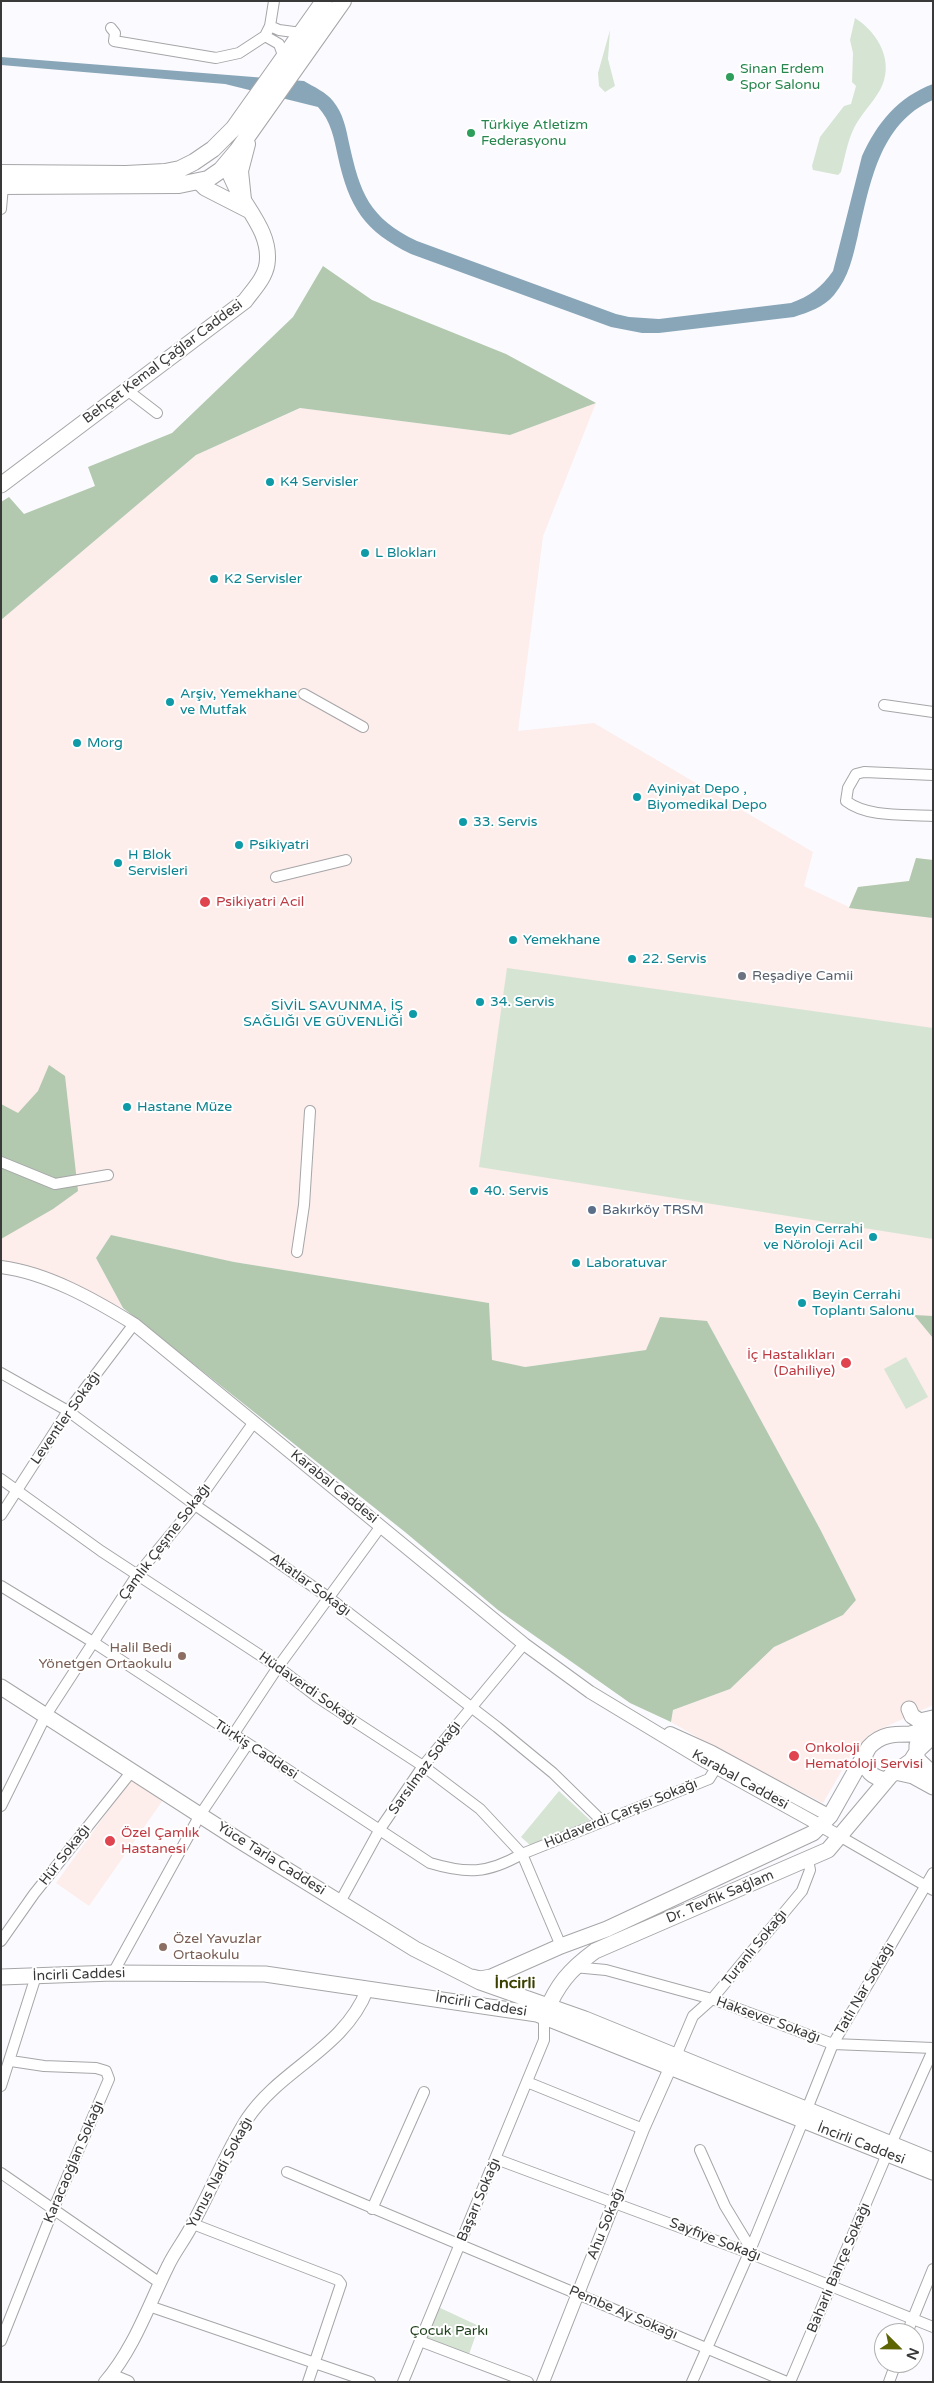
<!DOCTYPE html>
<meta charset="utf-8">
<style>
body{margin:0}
#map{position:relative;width:934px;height:2383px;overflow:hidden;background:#fbfbff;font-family:"Varela Round",sans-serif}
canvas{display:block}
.frame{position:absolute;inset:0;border:2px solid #39393a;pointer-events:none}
.north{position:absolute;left:874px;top:2323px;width:50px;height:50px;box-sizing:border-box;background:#fff;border:1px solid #b0b0b0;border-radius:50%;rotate:113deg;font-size:14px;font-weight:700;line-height:20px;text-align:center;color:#39393a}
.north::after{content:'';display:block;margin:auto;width:18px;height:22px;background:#5d6503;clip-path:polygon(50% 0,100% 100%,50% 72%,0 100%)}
</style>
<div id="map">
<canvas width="934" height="2383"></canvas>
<div class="frame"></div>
<div class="north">N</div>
</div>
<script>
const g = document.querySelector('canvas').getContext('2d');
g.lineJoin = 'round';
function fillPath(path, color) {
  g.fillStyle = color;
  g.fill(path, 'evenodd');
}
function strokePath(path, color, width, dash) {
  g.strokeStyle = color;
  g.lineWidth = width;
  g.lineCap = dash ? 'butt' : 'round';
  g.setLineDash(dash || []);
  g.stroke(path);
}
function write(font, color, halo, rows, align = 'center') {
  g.font = font + ' "Varela Round",sans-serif';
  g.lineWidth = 4;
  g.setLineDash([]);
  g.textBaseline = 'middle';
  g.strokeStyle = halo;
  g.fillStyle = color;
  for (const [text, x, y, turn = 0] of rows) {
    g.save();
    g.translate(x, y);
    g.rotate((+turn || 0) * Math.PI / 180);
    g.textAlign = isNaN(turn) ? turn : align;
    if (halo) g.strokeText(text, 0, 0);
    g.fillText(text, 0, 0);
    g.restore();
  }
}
const medical = new Path2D(`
 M 596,403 L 543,536 L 518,731 L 594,723 L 813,852 L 804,886 L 849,907 L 858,887 L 909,881 L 916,858 L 933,860 L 933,1705 L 870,1734 L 852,1753 L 823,1803 L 718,1749 L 671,1722 L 673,1710 L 730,1689 L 774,1647 L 843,1615 L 856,1600 L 820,1529 L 707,1321 L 646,1350 L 525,1367 L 492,1361 L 489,1303 L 234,1262 L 111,1235 L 96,1258 L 123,1308 L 47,1276 L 1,1261 L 1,620 L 196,455 L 301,408 L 510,435 Z
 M 131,1779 L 163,1800 L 89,1906 L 56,1883 Z`);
const green = new Path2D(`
 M 855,18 C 879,33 895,63 880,90 C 872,104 861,114 854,128 C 847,143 845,157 841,172 L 838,175 L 813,170 L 812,166 L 820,137 L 844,106 L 851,104 L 856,86 L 852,82 L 853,53 L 850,40 Z
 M 610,30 L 608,59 L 615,86 L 605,92 L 599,86 L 598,73 Z
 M 507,968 L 933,1028 L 933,1239 L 479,1167 Z
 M 906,1357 L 928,1397 L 906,1409 L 884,1369 Z
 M 559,1791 L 590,1820 L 530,1845 L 521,1837 Z
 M 436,2306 L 479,2326 L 468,2357 L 424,2339 Z`);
const forest = new Path2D(`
 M 323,266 L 372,300 L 506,354 L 596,403 L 510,435 L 300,408 L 196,455 L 1,620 L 1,502 L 9,497 L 24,514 L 95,486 L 88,467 L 172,433 L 293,317 Z
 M 916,858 L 933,860 L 933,918 L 849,908 L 858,887 L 909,881 Z
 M 49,1065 L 65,1076 L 78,1191 L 53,1209 L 1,1239 L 1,1104 L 18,1113 L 38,1091 Z
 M 111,1235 L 234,1262 L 489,1303 L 492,1360 L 525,1367 L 646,1350 L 660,1317 L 707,1321 L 820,1529 L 856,1600 L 843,1615 L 774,1647 L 730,1689 L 673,1710 L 671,1722 L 630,1703 L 498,1610 L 405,1532 L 123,1308 L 96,1258 Z
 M 914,1315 L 933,1316 L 933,1338 Z`);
const water = new Path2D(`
 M 1,57 L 304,81 C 314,87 326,92 333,101 C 343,113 346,128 349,143 C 360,193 369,218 417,241 L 616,314 L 629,317 L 659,319 L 791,303 C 810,296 821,288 833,271 L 862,156 C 877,123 898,97 933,84 L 933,100 C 879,123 870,185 858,235 C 853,256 849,277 834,295 C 824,307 809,312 794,317 L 659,333 L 642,333 L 611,327 L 411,254 C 364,231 349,207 338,157 C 334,138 331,121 318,107 L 225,84 L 1,65 Z`);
const minor = new Path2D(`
 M 270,26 L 279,30 L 301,33
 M 111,28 L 115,33 L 114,41 L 216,58 L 239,53 L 265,36 L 270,26 L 274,1
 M 265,36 L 279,44 L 284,58
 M 1,209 L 3,186
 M 127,390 L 157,413
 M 304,694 L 363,727
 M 884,705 L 933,712
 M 933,775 L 864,772 L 856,774 L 848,788 L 846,801 C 868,818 906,814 933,816
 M 276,877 L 346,860
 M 1,1162 L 55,1184 L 108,1175
 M 297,1252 L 304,1205 L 310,1111
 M 1,1373 L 68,1411 L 195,1505 L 328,1597 L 497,1727 L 553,1773 L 602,1821
 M 1,1479 L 101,1551 L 278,1667 L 317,1697 L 423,1766 L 480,1809 L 522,1854 L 561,1946
 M 1,1515 L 68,1411 L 134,1324
 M 1,1586 L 93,1642 L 430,1863 C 467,1874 487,1874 522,1854 L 709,1779 L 716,1768
 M 233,1735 L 278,1667 L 381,1526
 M 1,1806 L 46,1715 L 137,1575 L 195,1505 L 254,1422
 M 841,1837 L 933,1890
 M 340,1902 L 380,1829 L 423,1766 L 524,1644
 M 1,1941 L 34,1894 L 132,1771
 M 574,1967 L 606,1970 L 712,1999 L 833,2044 L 933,2048
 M 113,1973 L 200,1815 L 247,1745
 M 676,2056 L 693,2016 L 712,1999 L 802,1891 L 810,1870 L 808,1860
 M 527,2082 L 643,2129
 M 1,2086 L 36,1976
 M 807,2109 L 833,2044 L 933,1873
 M 891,2144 L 933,2050
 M 700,2150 L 725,2206 L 751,2249
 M 496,2159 L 749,2253 L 933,2327
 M 287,2172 L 787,2382
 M 1,2173 L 160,2283
 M 372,2209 L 424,2092
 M 193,2224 L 338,2280 L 341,2284 L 308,2382
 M 149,2306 L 370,2382
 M 907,2333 L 933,2269
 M 1,2341 L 53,2210 L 109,2079 L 106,2071 L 96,2068 L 44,2066 L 11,2061
 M 420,2341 L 528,2382
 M 403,2382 L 544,2040 L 544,2016
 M 692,2382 L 749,2253 L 803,2121
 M 790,2382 L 887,2154
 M 889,2382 L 896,2363`);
const tertiary = new Path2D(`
 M 1,1267 C 48,1273 95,1300 134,1324 L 524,1644 L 590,1692 L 706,1762 L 841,1837
 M 670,1733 L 712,1752 L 830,1816
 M 111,2375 L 128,2382
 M 105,2382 C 134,2349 149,2304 168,2266 C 175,2251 186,2238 193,2223 C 212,2189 226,2152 247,2119 C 280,2069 344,2049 367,1990
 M 543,2382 L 643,2129 L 671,2066`);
const secondary = new Path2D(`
 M 199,182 L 205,188 L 248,210
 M 1,485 L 245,301 C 253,290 265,278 267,264 C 271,237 252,215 239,193 C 234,184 230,174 226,165
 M 1,1687 L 237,1839 L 415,1949 L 480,1982 L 585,2019 L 933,2161
 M 909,1709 L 912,1716 L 920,1721 L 933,1718
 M 917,1745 L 917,1759 L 933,1774
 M 865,1756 C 865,1772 872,1777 886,1780
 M 895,1772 L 913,1776 L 933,1787
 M 1,1977 L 113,1973 L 265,1974 L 537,2014 L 933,2172
 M 472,1977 L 480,1979 L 491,1977 L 561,1946 L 607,1929 L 813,1833 L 830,1816 L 869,1747 C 881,1734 894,1734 910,1734 C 917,1733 926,1728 933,1724
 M 545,2014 C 557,1985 569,1970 595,1951 L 828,1850 L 891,1775 L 911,1761 L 918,1750 L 933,1736`);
const primary = new Path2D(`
 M 1,173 L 126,174 L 165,172 L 180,169 L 194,162 L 213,149 L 234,128 L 324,1
 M 1,186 L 179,185 L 208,179 L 221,170 L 237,151 L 343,1
 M 243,200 L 240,171 L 247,144`);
const markers = [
 [730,77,5,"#2e9e5b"],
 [471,133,5,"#2e9e5b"],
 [270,482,5,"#0f9aa8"],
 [365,553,5,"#0f9aa8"],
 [214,579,5,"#0f9aa8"],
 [170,702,5,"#0f9aa8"],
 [77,743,5,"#0f9aa8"],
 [637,797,5,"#0f9aa8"],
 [463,822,5,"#0f9aa8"],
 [239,845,5,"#0f9aa8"],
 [118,863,5,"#0f9aa8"],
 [205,902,6,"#e0444e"],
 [513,940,5,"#0f9aa8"],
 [632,959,5,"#0f9aa8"],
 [742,976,5,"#6b7280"],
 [480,1002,5,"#0f9aa8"],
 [413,1014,5,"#0f9aa8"],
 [127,1107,5,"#0f9aa8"],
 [474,1191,5,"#0f9aa8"],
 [592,1210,5,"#5c6f8a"],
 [873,1237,5,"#0f9aa8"],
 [576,1263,5,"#0f9aa8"],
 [802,1303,5,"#0f9aa8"],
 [846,1363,6,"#e0444e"],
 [182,1656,5,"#8d6e63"],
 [794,1756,6,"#e0444e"],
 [110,1841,6,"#e0444e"],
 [163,1947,5,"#8d6e63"]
];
const leisureNames = [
 ["Sinan Erdem",740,69],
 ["Spor Salonu",740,85],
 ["Türkiye Atletizm",481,125],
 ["Federasyonu",481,141]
];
const streetNames = [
 ["Behçet Kemal Çağlar Caddesi",163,362,-37],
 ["Leventler Sokağı",66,1418,-55],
 ["Karabal Caddesi",334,1487,39],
 ["Çamlık Çeşme Sokağı",165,1542,-53],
 ["Akatlar Sokağı",310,1585,36],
 ["Hüdaverdi Sokağı",308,1689,35],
 ["Türkiş Caddesi",256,1750,33],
 ["Sarsılmaz Sokağı",425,1768,-54],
 ["Karabal Caddesi",740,1780,29],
 ["Hüdaverdi Çarşısı Sokağı",621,1814,-22],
 ["Hür Sokağı",65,1855,-52],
 ["Yüce Tarla Caddesi",271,1859,32],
 ["Dr. Tevfik Sağlam",720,1897,-23],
 ["Turanlı Sokağı",755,1948,-51],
 ["İncirli Caddesi",79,1975,-2],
 ["Tatlı Nar Sokağı",865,1989,-60],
 ["İncirli Caddesi",481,2005,9],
 ["Haksever Sokağı",768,2020,20],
 ["İncirli Caddesi",861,2144,21],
 ["Karacaoğlan Sokağı",74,2162,-67],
 ["Yunus Nadi Sokağı",220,2173,-62],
 ["Başarı Sokağı",479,2200,-67],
 ["Ahu Sokağı",606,2224,-68],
 ["Sayfiye Sokağı",715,2240,21],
 ["Baharlı Bahçe Sokağı",839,2268,-67],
 ["Pembe Ay Sokağı",623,2313,23]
];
const cultureNames = [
 ["K4 Servisler",280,482],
 ["L Blokları",375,553],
 ["K2 Servisler",224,579],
 ["Arşiv, Yemekhane",180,694],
 ["ve Mutfak",180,710],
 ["Morg",87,743],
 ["Ayiniyat Depo ,",647,789],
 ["Biyomedikal Depo",647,805],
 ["33. Servis",473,822],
 ["Psikiyatri",249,845],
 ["H Blok",128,855],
 ["Servisleri",128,871],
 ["Yemekhane",523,940],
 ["22. Servis",642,959],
 ["34. Servis",490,1002],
 ["SİVİL SAVUNMA, İŞ",403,1006,"right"],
 ["SAĞLIĞI VE GÜVENLİĞİ",403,1022,"right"],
 ["Hastane Müze",137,1107],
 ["40. Servis",484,1191],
 ["Beyin Cerrahi",863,1229,"right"],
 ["ve Nöroloji Acil",863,1245,"right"],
 ["Laboratuvar",586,1263],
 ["Beyin Cerrahi",812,1295],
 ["Toplantı Salonu",812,1311]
];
const healthNames = [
 ["Psikiyatri Acil",216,902],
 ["İç Hastalıkları",835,1355,"right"],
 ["(Dahiliye)",835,1371,"right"],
 ["Onkoloji",805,1748],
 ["Hematoloji Servisi",805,1764],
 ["Özel Çamlık",121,1833],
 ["Hastanesi",121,1849]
];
const worshipNames = [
 ["Reşadiye Camii",752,976]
];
const serviceNames = [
 ["Bakırköy TRSM",602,1210]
];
const educationNames = [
 ["Halil Bedi",172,1648],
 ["Yönetgen Ortaokulu",172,1664],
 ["Özel Yavuzlar",173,1939,"left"],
 ["Ortaokulu",173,1955,"left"]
];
const parkNames = [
 ["Çocuk Parkı",449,2331]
];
const quarterNames = [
 ["İncirli",515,1984]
];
fillPath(medical, '#fdedeb');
fillPath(green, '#d6e4d4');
fillPath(forest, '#b2c8af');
fillPath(water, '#89a6b9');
strokePath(minor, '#a6a6a9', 12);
strokePath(tertiary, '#a6a6a9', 14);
strokePath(secondary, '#a6a6a9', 17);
strokePath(primary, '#a6a6a9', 18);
strokePath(minor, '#fff', 10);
strokePath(tertiary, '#fff', 12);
strokePath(secondary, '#fff', 15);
strokePath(primary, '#fff', 16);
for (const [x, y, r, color] of markers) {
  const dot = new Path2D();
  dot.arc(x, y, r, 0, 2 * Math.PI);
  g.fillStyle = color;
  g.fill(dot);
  strokePath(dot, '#fff', 2);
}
write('14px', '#27864d', '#fff', leisureNames, 'left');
write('14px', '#39393a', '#fff', streetNames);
write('14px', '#0d838f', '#fff', cultureNames, 'left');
write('14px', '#be3a42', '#fff', healthNames, 'left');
write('14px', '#5b616d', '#fff', worshipNames, 'left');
write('14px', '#4e5e75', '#fff', serviceNames, 'left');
write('14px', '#785e54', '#fff', educationNames, 'right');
write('14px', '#1e3f1a', '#fff', parkNames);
write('bold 16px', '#3b4000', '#fff', quarterNames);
</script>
